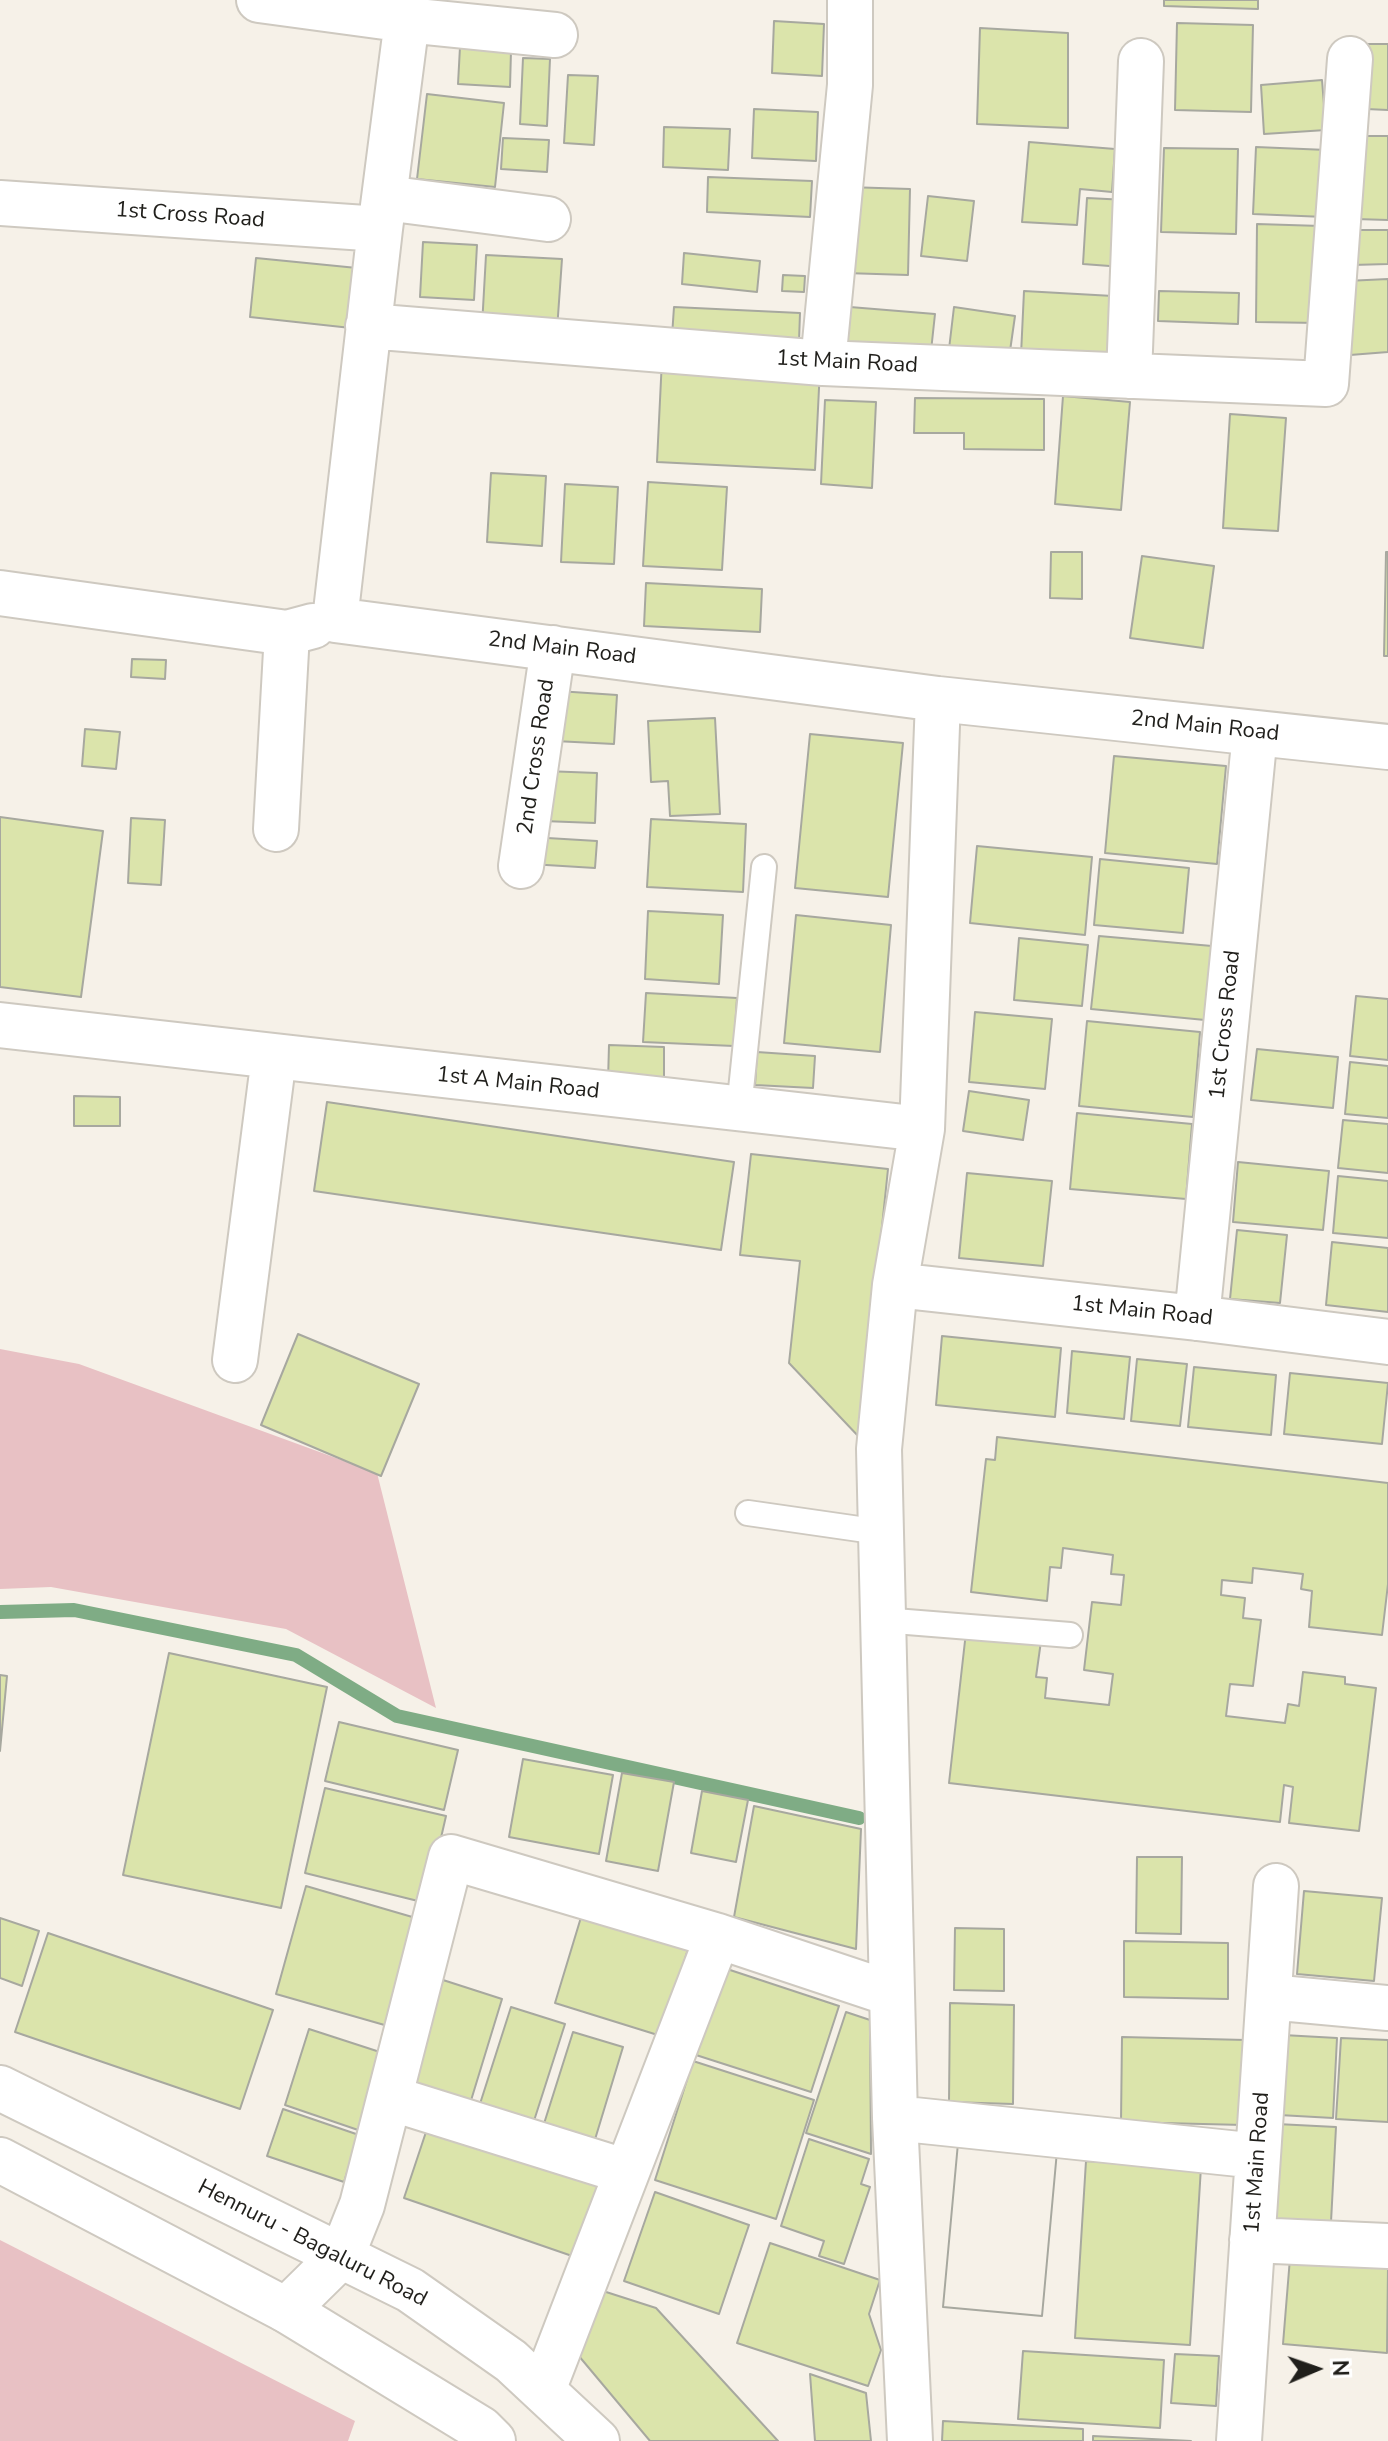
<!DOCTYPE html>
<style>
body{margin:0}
#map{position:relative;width:1388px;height:2441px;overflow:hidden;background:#f6f1e8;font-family:"Nunito Sans",sans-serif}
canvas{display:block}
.north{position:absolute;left:1276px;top:2329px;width:80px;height:80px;-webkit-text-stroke:6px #fff;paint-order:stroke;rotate:88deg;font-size:22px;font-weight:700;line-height:32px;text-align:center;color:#201f1b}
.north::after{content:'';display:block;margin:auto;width:28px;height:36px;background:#201f1b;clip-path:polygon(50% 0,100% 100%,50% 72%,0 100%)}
</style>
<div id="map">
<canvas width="1388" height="2441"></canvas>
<div class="north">N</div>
</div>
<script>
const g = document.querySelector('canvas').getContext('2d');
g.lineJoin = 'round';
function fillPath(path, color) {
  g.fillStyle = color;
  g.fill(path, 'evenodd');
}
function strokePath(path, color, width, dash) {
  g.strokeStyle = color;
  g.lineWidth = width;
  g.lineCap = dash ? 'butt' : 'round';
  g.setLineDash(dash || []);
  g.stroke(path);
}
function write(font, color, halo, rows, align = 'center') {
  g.font = font + ' "Nunito Sans",sans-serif';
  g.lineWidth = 8;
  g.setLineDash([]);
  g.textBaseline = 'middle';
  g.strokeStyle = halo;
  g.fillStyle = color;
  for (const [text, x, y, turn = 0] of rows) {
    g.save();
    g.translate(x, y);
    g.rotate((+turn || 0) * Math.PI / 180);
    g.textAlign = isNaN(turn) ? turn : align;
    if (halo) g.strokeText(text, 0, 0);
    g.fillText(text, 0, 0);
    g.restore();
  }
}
const green = new Path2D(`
 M 0,1349 L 79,1364 L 377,1473 L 436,1708 L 286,1629 L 51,1587 L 0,1589 Z
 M 0,2240 L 355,2421 L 348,2441 L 0,2441 Z`);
const stream = new Path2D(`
 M 0,1612 L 74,1610 L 296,1655 L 397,1716 L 859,1818`);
const building = new Path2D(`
 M 1164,0 L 1258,0 L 1258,9 L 1164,6 Z
 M 774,21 L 824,24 L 822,76 L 772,73 Z
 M 1177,23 L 1253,25 L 1251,112 L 1175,110 Z
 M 980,28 L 1068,33 L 1068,128 L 977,124 Z
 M 1367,44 L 1388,44 L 1388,110 L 1366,109 Z
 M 460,47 L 511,51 L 510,87 L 458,84 Z
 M 523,58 L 550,59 L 547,126 L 520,124 Z
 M 568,75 L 598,76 L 594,145 L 564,143 Z
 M 1322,80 L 1326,130 L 1264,134 L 1261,85 Z
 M 427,94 L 504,103 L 495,187 L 417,179 Z
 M 754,109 L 818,112 L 816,161 L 752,158 Z
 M 664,127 L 730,129 L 728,170 L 663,167 Z
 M 1357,136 L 1388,136 L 1388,220 L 1355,219 Z
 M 503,138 L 549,140 L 547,172 L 501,169 Z
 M 1029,142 L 1115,149 L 1112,192 L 1080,189 L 1077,225 L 1022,222 Z
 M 1256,147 L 1327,150 L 1325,217 L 1253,214 Z
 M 1164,148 L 1238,149 L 1236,234 L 1161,232 Z
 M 708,177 L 812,181 L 810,217 L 707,212 Z
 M 847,187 L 910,189 L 908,275 L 845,273 Z
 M 928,196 L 974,201 L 967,261 L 921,256 Z
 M 1087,198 L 1127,200 L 1123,267 L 1083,264 Z
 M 1257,224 L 1321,226 L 1319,323 L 1256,322 Z
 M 1352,230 L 1388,230 L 1388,264 L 1352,265 Z
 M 423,242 L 477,245 L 474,300 L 420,297 Z
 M 684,253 L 760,261 L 757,292 L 682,284 Z
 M 486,255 L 562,259 L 557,330 L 482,326 Z
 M 256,258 L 357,268 L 351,328 L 250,317 Z
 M 783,275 L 805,276 L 804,292 L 782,291 Z
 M 1388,279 L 1388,352 L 1350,355 L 1346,281 Z
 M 1024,291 L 1113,296 L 1110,360 L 1021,355 Z
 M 1159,291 L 1239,293 L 1238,324 L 1158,321 Z
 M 674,307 L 800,313 L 799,341 L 672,336 Z
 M 850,307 L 935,314 L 931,351 L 847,344 Z
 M 954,307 L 1015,316 L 1009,358 L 949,349 Z
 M 662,359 L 820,368 L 815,470 L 657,462 Z
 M 1063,396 L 1130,402 L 1121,510 L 1055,504 Z
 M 915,398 L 1044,399 L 1044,450 L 964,449 L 964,433 L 914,433 Z
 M 825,400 L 876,402 L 872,488 L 821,484 Z
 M 1230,414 L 1286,418 L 1278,531 L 1223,528 Z
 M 491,473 L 546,476 L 542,546 L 487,542 Z
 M 648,482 L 727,487 L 722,570 L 643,566 Z
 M 565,484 L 618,487 L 614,564 L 561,562 Z
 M 1051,552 L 1082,552 L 1082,599 L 1050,598 Z
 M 1386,552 L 1388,552 L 1388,656 L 1384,656 Z
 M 1142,556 L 1214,566 L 1203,648 L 1130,638 Z
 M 646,583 L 762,589 L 760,632 L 644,626 Z
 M 132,659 L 166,660 L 165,679 L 131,677 Z
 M 558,691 L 617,695 L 614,744 L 555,741 Z
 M 715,718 L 720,814 L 670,816 L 668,781 L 651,782 L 648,721 Z
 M 85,729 L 120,732 L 116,769 L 82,766 Z
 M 810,734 L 903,743 L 888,897 L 795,888 Z
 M 1114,756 L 1226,766 L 1217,864 L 1105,853 Z
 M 545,771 L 597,773 L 595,823 L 543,821 Z
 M 0,817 L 103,831 L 81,997 L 0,987 Z
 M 131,818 L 165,820 L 161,885 L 128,883 Z
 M 651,819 L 746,824 L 743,892 L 647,887 Z
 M 531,837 L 597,841 L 595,868 L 530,864 Z
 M 977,846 L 1092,857 L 1085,935 L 970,923 Z
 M 1100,859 L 1189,868 L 1183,933 L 1094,925 Z
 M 648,911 L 723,915 L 719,984 L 645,979 Z
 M 796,915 L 891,925 L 880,1052 L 784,1043 Z
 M 1099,936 L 1212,946 L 1205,1020 L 1091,1009 Z
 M 1019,938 L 1088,945 L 1082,1006 L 1014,1000 Z
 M 646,993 L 737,998 L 734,1046 L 643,1042 Z
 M 1356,996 L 1388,999 L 1388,1060 L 1350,1056 Z
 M 975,1012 L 1052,1019 L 1045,1089 L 969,1082 Z
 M 1087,1021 L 1200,1032 L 1193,1117 L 1079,1106 Z
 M 609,1045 L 664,1047 L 664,1083 L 608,1081 Z
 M 1257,1049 L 1338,1057 L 1333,1108 L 1251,1100 Z
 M 757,1052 L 815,1056 L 813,1088 L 755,1085 Z
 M 1350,1062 L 1388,1066 L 1388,1118 L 1345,1114 Z
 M 969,1091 L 1029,1100 L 1023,1140 L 963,1131 Z
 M 74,1096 L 120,1097 L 120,1126 L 74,1126 Z
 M 327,1102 L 734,1162 L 721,1250 L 314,1191 Z
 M 1077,1113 L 1192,1124 L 1186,1199 L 1070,1189 Z
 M 1343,1120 L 1388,1124 L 1388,1173 L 1338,1168 Z
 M 751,1154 L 888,1169 L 860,1438 L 789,1363 L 800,1261 L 740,1255 Z
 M 1238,1162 L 1329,1171 L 1323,1230 L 1233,1222 Z
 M 967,1173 L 1052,1181 L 1043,1266 L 959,1258 Z
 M 1338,1176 L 1388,1181 L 1388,1238 L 1333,1233 Z
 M 1237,1230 L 1287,1235 L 1280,1303 L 1230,1299 Z
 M 1332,1242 L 1388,1248 L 1388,1312 L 1326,1305 Z
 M 298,1334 L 419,1384 L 381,1476 L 261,1425 Z
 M 942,1336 L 1061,1348 L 1055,1417 L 936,1405 Z
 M 1072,1351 L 1130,1357 L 1124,1419 L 1067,1413 Z
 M 1137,1359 L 1187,1364 L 1180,1426 L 1131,1421 Z
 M 1194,1367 L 1276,1375 L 1271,1435 L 1188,1427 Z
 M 1290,1373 L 1388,1383 L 1382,1444 L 1284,1434 Z
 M 997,1437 L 1388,1483 L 1388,1584 L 1382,1635 L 1309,1627 L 1312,1591 L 1301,1589 L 1303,1574 L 1253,1568 L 1252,1583 L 1222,1580 L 1221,1595 L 1245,1598 L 1243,1618 L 1261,1620 L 1253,1686 L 1230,1684 L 1226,1716 L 1285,1723 L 1288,1704 L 1299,1706 L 1303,1672 L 1345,1677 L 1345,1684 L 1376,1688 L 1359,1831 L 1289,1823 L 1293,1787 L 1284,1785 L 1280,1822 L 949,1783 L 966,1632 L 1041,1641 L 1036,1677 L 1047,1678 L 1045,1698 L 1109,1705 L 1113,1674 L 1084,1670 L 1092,1602 L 1121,1605 L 1124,1575 L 1111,1574 L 1113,1555 L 1063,1548 L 1061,1568 L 1050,1567 L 1047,1601 L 971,1592 L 986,1459 L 995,1460 Z
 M 169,1653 L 327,1687 L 281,1908 L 123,1875 Z
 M 0,1675 L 7,1676 L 0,1751 Z
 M 339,1722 L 458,1750 L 444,1810 L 325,1781 Z
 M 523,1759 L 613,1775 L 599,1854 L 509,1837 Z
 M 622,1773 L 674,1782 L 658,1871 L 606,1861 Z
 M 325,1788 L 446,1816 L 426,1903 L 305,1873 Z
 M 702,1791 L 748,1800 L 736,1862 L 691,1853 Z
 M 754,1806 L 861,1829 L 856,1949 L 734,1917 Z
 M 1137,1857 L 1182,1857 L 1181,1934 L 1136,1933 Z
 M 306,1886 L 426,1921 L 395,2028 L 276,1994 Z
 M 1304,1891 L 1382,1898 L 1374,1981 L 1297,1974 Z
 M 582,1914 L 689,1946 L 661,2036 L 555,2003 Z
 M 0,1918 L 39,1931 L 22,1986 L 0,1978 Z
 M 955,1928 L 1004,1929 L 1004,1991 L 954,1990 Z
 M 48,1933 L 273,2010 L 240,2109 L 15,2032 Z
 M 1124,1941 L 1228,1943 L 1228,1999 L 1124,1997 Z
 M 724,1968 L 839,2006 L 811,2092 L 696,2055 Z
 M 443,1980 L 502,1999 L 469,2107 L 409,2088 Z
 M 950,2003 L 1014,2005 L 1013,2104 L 949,2102 Z
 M 511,2007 L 565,2024 L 532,2127 L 478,2110 Z
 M 846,2012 L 870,2020 L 871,2154 L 806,2133 Z
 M 309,2029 L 386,2054 L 361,2131 L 285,2105 Z
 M 573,2032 L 623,2047 L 593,2146 L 542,2130 Z
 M 1283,2035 L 1337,2038 L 1333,2118 L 1279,2115 Z
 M 1122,2037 L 1246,2040 L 1244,2125 L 1121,2122 Z
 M 1341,2038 L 1388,2040 L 1388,2122 L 1336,2119 Z
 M 693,2061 L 814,2100 L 776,2219 L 655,2180 Z
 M 283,2109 L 359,2135 L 344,2182 L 267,2156 Z
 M 1277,2124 L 1336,2127 L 1331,2222 L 1271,2219 Z
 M 428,2126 L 600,2185 L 575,2257 L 404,2198 Z
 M 809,2139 L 869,2159 L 861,2184 L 870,2187 L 844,2264 L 819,2256 L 824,2241 L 781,2226 Z
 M 958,2143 L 1057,2151 L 1042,2316 L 943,2307 Z
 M 958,2143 L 1057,2151 L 1042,2316 L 943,2307 Z
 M 1086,2161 L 1201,2167 L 1190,2345 L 1075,2338 Z
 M 655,2192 L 749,2225 L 719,2314 L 624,2281 Z
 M 770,2243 L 880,2280 L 869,2314 L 881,2350 L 868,2386 L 737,2343 Z
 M 1290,2258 L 1388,2267 L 1387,2353 L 1283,2344 Z
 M 603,2291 L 656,2308 L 778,2441 L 650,2441 L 568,2343 Z
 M 1023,2351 L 1164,2360 L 1160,2428 L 1018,2419 Z
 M 1175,2354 L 1219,2356 L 1216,2406 L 1171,2403 Z
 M 810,2374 L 866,2393 L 871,2441 L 815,2441 Z
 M 943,2421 L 1083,2429 L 1083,2441 L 942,2441 Z
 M 1093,2436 L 1191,2441 L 1093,2441 Z`);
const service = new Path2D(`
 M 739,1109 L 764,867
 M 748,1513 L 880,1532
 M 882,1620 L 1070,1635`);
const minor = new Path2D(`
 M 259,0 L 407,20 L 555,35
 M 407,20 L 380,229 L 335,620 L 938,699 L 1388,747
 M 385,198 L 548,219
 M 0,203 L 380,229
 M 368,326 L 823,363 L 1326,384 L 1350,59
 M 823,363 L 850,85 L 850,0
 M 1129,376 L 1141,61
 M 0,593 L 287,633
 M 276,829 L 287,633 L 313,626
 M 521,866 L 553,648
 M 0,1025 L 922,1129
 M 895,1285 L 1197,1318 L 1388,1342
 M 1197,1318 L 1255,733
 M 235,1360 L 274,1057
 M 1269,1997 L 1388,2008
 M 390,2098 L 627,2172
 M 895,2118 L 1258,2156
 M 1252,2240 L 1388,2246
 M 286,2310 L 342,2255 L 362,2205 L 451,1857 L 718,1936 L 892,1994
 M 543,2390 L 718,1936
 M 910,2441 L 895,2118 L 879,1449 L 895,1285 L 922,1129 L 938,699
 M 1239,2441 L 1276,1886`);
const primary = new Path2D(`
 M 0,2088 L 410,2290 L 511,2361 L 597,2441
 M 0,2160 L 286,2310 L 481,2429 L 493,2441`);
const streetNames = [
 ["1st Cross Road",190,216,4],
 ["1st Main Road",847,363,3],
 ["2nd Main Road",562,649,7],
 ["2nd Main Road",1205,727,6],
 ["2nd Cross Road",537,757,-82],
 ["1st Cross Road",1226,1025,-84],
 ["1st A Main Road",518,1084,6],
 ["1st Main Road",1142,1312,6],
 ["1st Main Road",1258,2163,-86],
 ["Hennuru - Bagaluru Road",312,2244,27]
];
fillPath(green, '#e8c1c4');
strokePath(stream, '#7fac85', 14);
fillPath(building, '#dbe4ab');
strokePath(building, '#a7a89f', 2);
strokePath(service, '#cec9c0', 28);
strokePath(minor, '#cec9c0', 48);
strokePath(primary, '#cec9c0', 48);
strokePath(service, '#fff', 24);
strokePath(minor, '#fff', 44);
strokePath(primary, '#fff', 44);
write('22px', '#201f1b', '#fff', streetNames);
</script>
